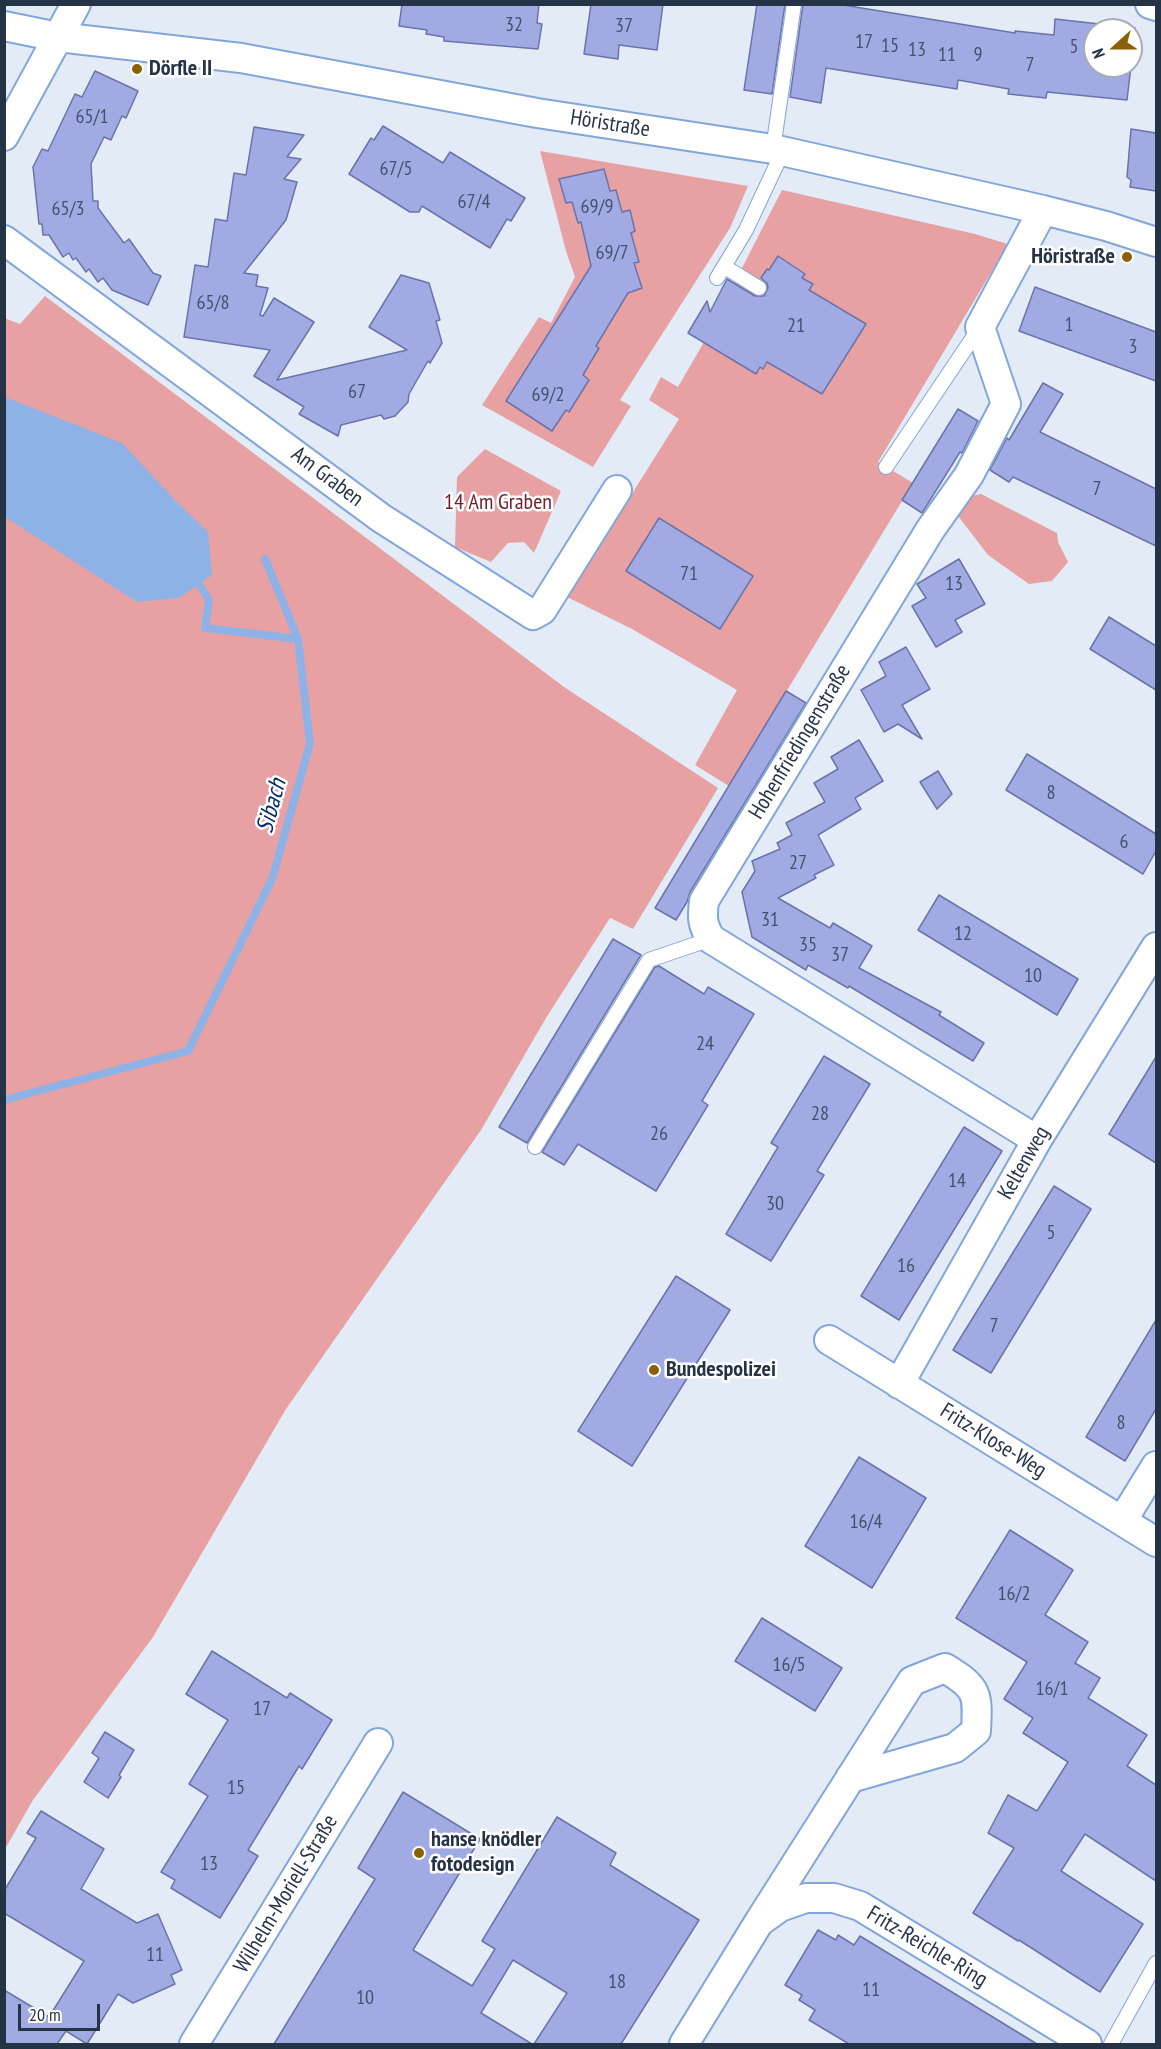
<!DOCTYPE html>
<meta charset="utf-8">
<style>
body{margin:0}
#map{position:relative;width:1161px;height:2049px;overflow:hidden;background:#e3ebf6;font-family:"PT Sans Narrow",sans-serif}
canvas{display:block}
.frame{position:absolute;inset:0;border:6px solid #253347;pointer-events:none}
.north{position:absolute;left:1083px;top:18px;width:60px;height:60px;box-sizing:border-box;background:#fff;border:2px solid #a8adb5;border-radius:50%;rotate:249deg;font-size:16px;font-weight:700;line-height:24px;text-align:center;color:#253347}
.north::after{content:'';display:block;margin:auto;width:21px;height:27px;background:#8c6004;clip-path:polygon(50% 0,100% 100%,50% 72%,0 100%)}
.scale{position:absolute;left:18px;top:2004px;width:82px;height:27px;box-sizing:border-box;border:3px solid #253347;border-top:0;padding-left:8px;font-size:18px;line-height:21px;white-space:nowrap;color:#253347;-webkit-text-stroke:4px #fff;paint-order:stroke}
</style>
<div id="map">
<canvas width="1161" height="2049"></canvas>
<div class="frame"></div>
<div class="north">N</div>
<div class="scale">20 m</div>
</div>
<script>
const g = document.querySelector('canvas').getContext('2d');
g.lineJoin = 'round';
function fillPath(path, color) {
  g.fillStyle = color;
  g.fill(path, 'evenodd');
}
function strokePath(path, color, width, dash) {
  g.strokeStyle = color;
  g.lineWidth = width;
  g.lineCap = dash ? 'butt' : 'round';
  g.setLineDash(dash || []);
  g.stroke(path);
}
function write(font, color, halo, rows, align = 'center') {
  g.font = font + ' "PT Sans Narrow",sans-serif';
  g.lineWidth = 5;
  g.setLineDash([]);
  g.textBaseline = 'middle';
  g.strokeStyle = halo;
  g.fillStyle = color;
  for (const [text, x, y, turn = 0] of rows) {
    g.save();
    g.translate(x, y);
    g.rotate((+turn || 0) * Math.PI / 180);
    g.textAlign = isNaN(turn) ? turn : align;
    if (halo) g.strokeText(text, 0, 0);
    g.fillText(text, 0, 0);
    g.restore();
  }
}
const green = new Path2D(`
 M 540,151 L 748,186 L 730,228 L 620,400 L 631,406 L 593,467 L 482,405 L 539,317 L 551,323 L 575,277 L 566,251 Z
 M 782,190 L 975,234 L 1008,244 L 878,462 L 913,483 L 729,786 L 695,765 L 737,690 L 632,629 L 567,597 L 679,419 L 649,400 L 661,377 L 678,387 L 704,342 Z
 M 45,296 L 564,687 L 718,788 L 633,929 L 610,918 L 546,1018 L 481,1130 L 286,1409 L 153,1637 L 33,1800 L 5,1849 L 4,318 L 20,324 Z
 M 485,449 L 561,491 L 534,553 L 524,542 L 508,543 L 491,562 L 455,547 L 457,477 Z
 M 981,494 L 1057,533 L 1058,542 L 1068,562 L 1052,581 L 1029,584 L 988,555 L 955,512 L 963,498 Z`);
const water = new Path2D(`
 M 5,397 L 122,443 L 177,502 L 208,532 L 212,575 L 179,598 L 137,602 L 5,517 Z`);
const stream = new Path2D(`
 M 194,576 L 209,600 L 205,628 L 298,639
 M 4,1100 L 188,1051 L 272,879 L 310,744 L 298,639 L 265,559`);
const building = new Path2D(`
 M 402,4 L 539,4 L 537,23 L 542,24 L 538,49 L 444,41 L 444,37 L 426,34 L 427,30 L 399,26 Z
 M 591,4 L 663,4 L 657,50 L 619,45 L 618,59 L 584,54 Z
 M 757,4 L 785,4 L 772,94 L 744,90 Z
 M 803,4 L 837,4 L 1015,33 L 1015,31 L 1054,35 L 1055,19 L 1135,28 L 1131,63 L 1131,30 L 1095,30 L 1095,66 L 1131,66 L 1127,100 L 1047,92 L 1046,98 L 1008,94 L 1009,89 L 958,80 L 957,89 L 826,68 L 821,103 L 790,97 Z
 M 95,71 L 138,91 L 126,118 L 122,116 L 111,140 L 104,137 L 91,164 L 93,201 L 98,201 L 98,208 L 124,243 L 129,239 L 153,273 L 161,276 L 148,305 L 112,290 L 103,278 L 98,282 L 89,269 L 86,272 L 76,258 L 73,260 L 69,253 L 63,257 L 49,235 L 43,235 L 42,224 L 39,224 L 33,167 L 42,149 L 48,151 L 75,94 L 82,97 Z
 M 383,126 L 443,163 L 450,152 L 525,198 L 511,221 L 507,219 L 490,248 L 422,206 L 419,212 L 410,212 L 349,174 L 371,138 L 374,140 Z
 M 254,127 L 304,135 L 287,157 L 301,159 L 284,179 L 297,182 L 286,220 L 244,273 L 258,275 L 256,286 L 268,288 L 260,315 L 263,316 L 274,298 L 314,322 L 277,380 L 407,350 L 369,327 L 401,275 L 429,283 L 440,320 L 436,321 L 442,343 L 430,363 L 428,361 L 409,394 L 408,402 L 395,416 L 384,419 L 381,415 L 341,425 L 338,436 L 299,414 L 304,407 L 254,376 L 270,350 L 184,337 L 195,265 L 208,267 L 215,219 L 227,221 L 234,173 L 246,175 Z
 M 1131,129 L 1156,133 L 1156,191 L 1130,187 L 1131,180 L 1127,177 Z
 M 604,169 L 610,191 L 616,190 L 622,212 L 630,210 L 635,231 L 631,233 L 639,262 L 634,263 L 642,288 L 628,293 L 596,346 L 599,348 L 583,375 L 589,380 L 569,412 L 566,410 L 552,431 L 506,401 L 591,266 L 581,222 L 578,223 L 572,202 L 566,203 L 559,179 Z
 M 778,256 L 805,274 L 802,278 L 813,284 L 809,290 L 866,324 L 822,394 L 767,362 L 763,369 L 760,367 L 756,374 L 688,333 L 707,301 L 710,312 L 727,279 L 755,296 L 764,296 L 768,288 L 767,283 L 761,278 L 767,269 L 769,270 Z
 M 1035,287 L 1156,332 L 1156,381 L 1019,331 Z
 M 1043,383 L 1063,394 L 1040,432 L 1156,489 L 1156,546 L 1013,477 L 1009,482 L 990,470 L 1007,438 L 1009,440 Z
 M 958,409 L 978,421 L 962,453 L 960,452 L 922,513 L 902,500 Z
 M 659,518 L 753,576 L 720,629 L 626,571 Z
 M 959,559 L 985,604 L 955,620 L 962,632 L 936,647 L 912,606 L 926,598 L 917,584 Z
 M 1109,617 L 1156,646 L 1156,690 L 1090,649 Z
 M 906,647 L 930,689 L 902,705 L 922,739 L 898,724 L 884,732 L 861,690 L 886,676 L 879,662 Z
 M 786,691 L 806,703 L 690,892 L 687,902 L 676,920 L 655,908 Z
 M 859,740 L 883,781 L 855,798 L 861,809 L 818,835 L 834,865 L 814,875 L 816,878 L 778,898 L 830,928 L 833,923 L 872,946 L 859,968 L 941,1012 L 939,1015 L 984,1043 L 973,1061 L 849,986 L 848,988 L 808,965 L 806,970 L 752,937 L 742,892 L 755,871 L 752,861 L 780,849 L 777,843 L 792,835 L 786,823 L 825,802 L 814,783 L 838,769 L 831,757 Z
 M 1027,754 L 1156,834 L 1156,851 L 1143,874 L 1006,790 Z
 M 938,771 L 952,794 L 937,809 L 920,782 Z
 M 939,895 L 1078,979 L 1057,1015 L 918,930 Z
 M 613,939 L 641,955 L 527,1143 L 499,1127 Z
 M 659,966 L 704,994 L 708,987 L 754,1014 L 702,1101 L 708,1105 L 656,1191 L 578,1144 L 564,1165 L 542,1152 L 655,967 Z
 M 824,1056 L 870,1084 L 817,1171 L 824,1175 L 771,1261 L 726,1234 L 778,1147 L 771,1143 Z
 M 1156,1057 L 1156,1163 L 1109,1134 Z
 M 964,1127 L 1002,1151 L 899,1320 L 861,1296 Z
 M 1054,1186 L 1091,1209 L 991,1373 L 953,1350 Z
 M 676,1276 L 730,1310 L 632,1466 L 578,1431 Z
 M 1156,1320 L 1156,1409 L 1125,1461 L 1086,1437 Z
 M 859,1457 L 926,1498 L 872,1588 L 805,1546 Z
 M 1010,1530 L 1073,1570 L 1045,1615 L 1088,1642 L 1075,1663 L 1100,1678 L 1088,1698 L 1147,1735 L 1127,1766 L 1156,1785 L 1156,1881 L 1085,1834 L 1061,1871 L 1143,1924 L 1100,1992 L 1019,1940 L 1018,1941 L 973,1913 L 1014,1848 L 988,1833 L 1008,1795 L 1037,1811 L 1068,1762 L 1023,1733 L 1033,1718 L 1004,1699 L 1027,1662 L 956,1618 Z
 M 762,1618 L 842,1668 L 815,1711 L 735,1661 Z
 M 212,1651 L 287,1698 L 290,1693 L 332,1720 L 302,1769 L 299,1766 L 248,1850 L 258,1856 L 220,1918 L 171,1888 L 175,1880 L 161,1872 L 208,1796 L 189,1784 L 228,1720 L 186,1694 Z
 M 105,1732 L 134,1750 L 119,1775 L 121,1777 L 108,1798 L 84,1782 L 99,1758 L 92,1753 Z
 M 403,1792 L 480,1839 L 413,1950 L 472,1986 L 495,1949 L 482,1941 L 557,1817 L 616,1853 L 610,1865 L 699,1920 L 621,2044 L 534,2044 L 567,1993 L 513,1960 L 481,2013 L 532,2044 L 274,2044 L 375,1879 L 358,1868 Z
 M 41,1811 L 104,1849 L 81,1889 L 137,1923 L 158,1914 L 182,1970 L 171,1975 L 175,1984 L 133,2003 L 118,1994 L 87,2044 L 66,2031 L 57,2044 L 4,2044 L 4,1990 L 49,2017 L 84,1961 L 4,1913 L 4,1891 L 36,1838 L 27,1833 Z
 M 818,1930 L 836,1940 L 838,1935 L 854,1945 L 860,1936 L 1037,2044 L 849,2044 L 809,2020 L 815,2010 L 799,2000 L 802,1995 L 785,1985 Z`);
const lane = new Path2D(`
 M 773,149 L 794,4
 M 725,267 L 759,288
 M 717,278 L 746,230 L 783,151
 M 886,467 L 980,327
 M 535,1147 L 649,960 L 711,939
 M 1111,2044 L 1156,1963`);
const street = new Path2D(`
 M 1150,4 L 1156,6
 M 4,26 L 58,37 L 241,58 L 537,113 L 773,149 L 1043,210 L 1106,226 L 1156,242
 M 4,136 L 76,4
 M 4,240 L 381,518 L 533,615 L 542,610 L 617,490
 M 1037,1140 L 711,939 C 702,925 702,917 704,901 L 930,530 L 969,475 L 1006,404 L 980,327 L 1043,210
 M 829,1340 L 1156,1542
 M 899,1384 L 1037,1140 L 1156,947
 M 1122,1521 L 1156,1466
 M 759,1922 L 912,1681 L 945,1668 C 978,1688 978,1693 976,1731 L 955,1748 L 850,1778
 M 194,2044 L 378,1743
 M 684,2044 L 759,1922 L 780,1907 L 806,1898 L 834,1898 L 860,1906 L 1087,2044`);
const markers = [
 [137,69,6,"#8c6004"],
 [1127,257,6,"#8c6004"],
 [654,1370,6,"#8c6004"],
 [419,1853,6,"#8c6004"]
];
const numberNames = [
 ["32",514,25],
 ["37",624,26],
 ["17",864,42],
 ["15",890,46],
 ["5",1074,47],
 ["13",917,50],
 ["11",947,55],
 ["9",978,55],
 ["7",1030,65],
 ["65/1",92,117],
 ["67/5",396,169],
 ["67/4",474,202],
 ["69/9",597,207],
 ["65/3",68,209],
 ["69/7",612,253],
 ["65/8",213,303],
 ["1",1069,325],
 ["21",796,326],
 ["3",1133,347],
 ["67",357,392],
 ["69/2",548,395],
 ["7",1097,489],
 ["71",689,574],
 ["13",954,584],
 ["8",1051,793],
 ["6",1124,842],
 ["27",798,863],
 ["31",770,920],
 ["12",963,934],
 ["35",808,945],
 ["37",840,955],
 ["10",1033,976],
 ["24",705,1044],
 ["28",820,1114],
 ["26",659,1134],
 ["14",957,1181],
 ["30",775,1204],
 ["5",1051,1233],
 ["16",906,1266],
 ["7",994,1326],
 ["8",1121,1423],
 ["16/4",866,1522],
 ["16/2",1014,1594],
 ["16/5",789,1665],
 ["16/1",1052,1689],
 ["17",262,1709],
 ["15",236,1788],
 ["13",209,1864],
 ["11",155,1955],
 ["18",617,1982],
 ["11",871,1990],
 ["10",365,1998]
];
const poiNames = [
 ["Dörfle II",149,69],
 ["Höristraße",1115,257,"right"],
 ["Bundespolizei",666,1370],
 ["hanse knödler",431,1840],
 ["fotodesign",431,1865]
];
const streetNames = [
 ["Höristraße",610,124,9],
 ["Am Graben",327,477,37],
 ["Hohenfriedingenstraße",800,742,-59],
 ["Keltenweg",1024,1163,-60],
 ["Fritz-Klose-Weg",993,1441,32],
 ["Wilhelm-Moriell-Straße",286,1894,-59],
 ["Fritz-Reichle-Ring",927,1947,31]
];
const parkNames = [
 ["14 Am Graben",498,503]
];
const waterNames = [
 ["Sibach",272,806,-75]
];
fillPath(green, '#e8a1a3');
fillPath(water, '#8eb2e6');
strokePath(stream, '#8eb2e6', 8);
fillPath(building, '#a1aae3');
strokePath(building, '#6b73a9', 1.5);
strokePath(lane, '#83a6d8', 16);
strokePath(street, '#83a6d8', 32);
strokePath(lane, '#fff', 14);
strokePath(street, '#fff', 28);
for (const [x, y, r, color] of markers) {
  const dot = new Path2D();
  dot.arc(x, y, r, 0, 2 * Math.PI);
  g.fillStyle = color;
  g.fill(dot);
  strokePath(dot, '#fff', 2);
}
write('20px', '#44516e', null, numberNames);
write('bold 22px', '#253347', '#fff', poiNames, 'left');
write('22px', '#253347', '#fff', streetNames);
write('22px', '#73202a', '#fff', parkNames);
write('italic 24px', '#002d69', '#fff', waterNames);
</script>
